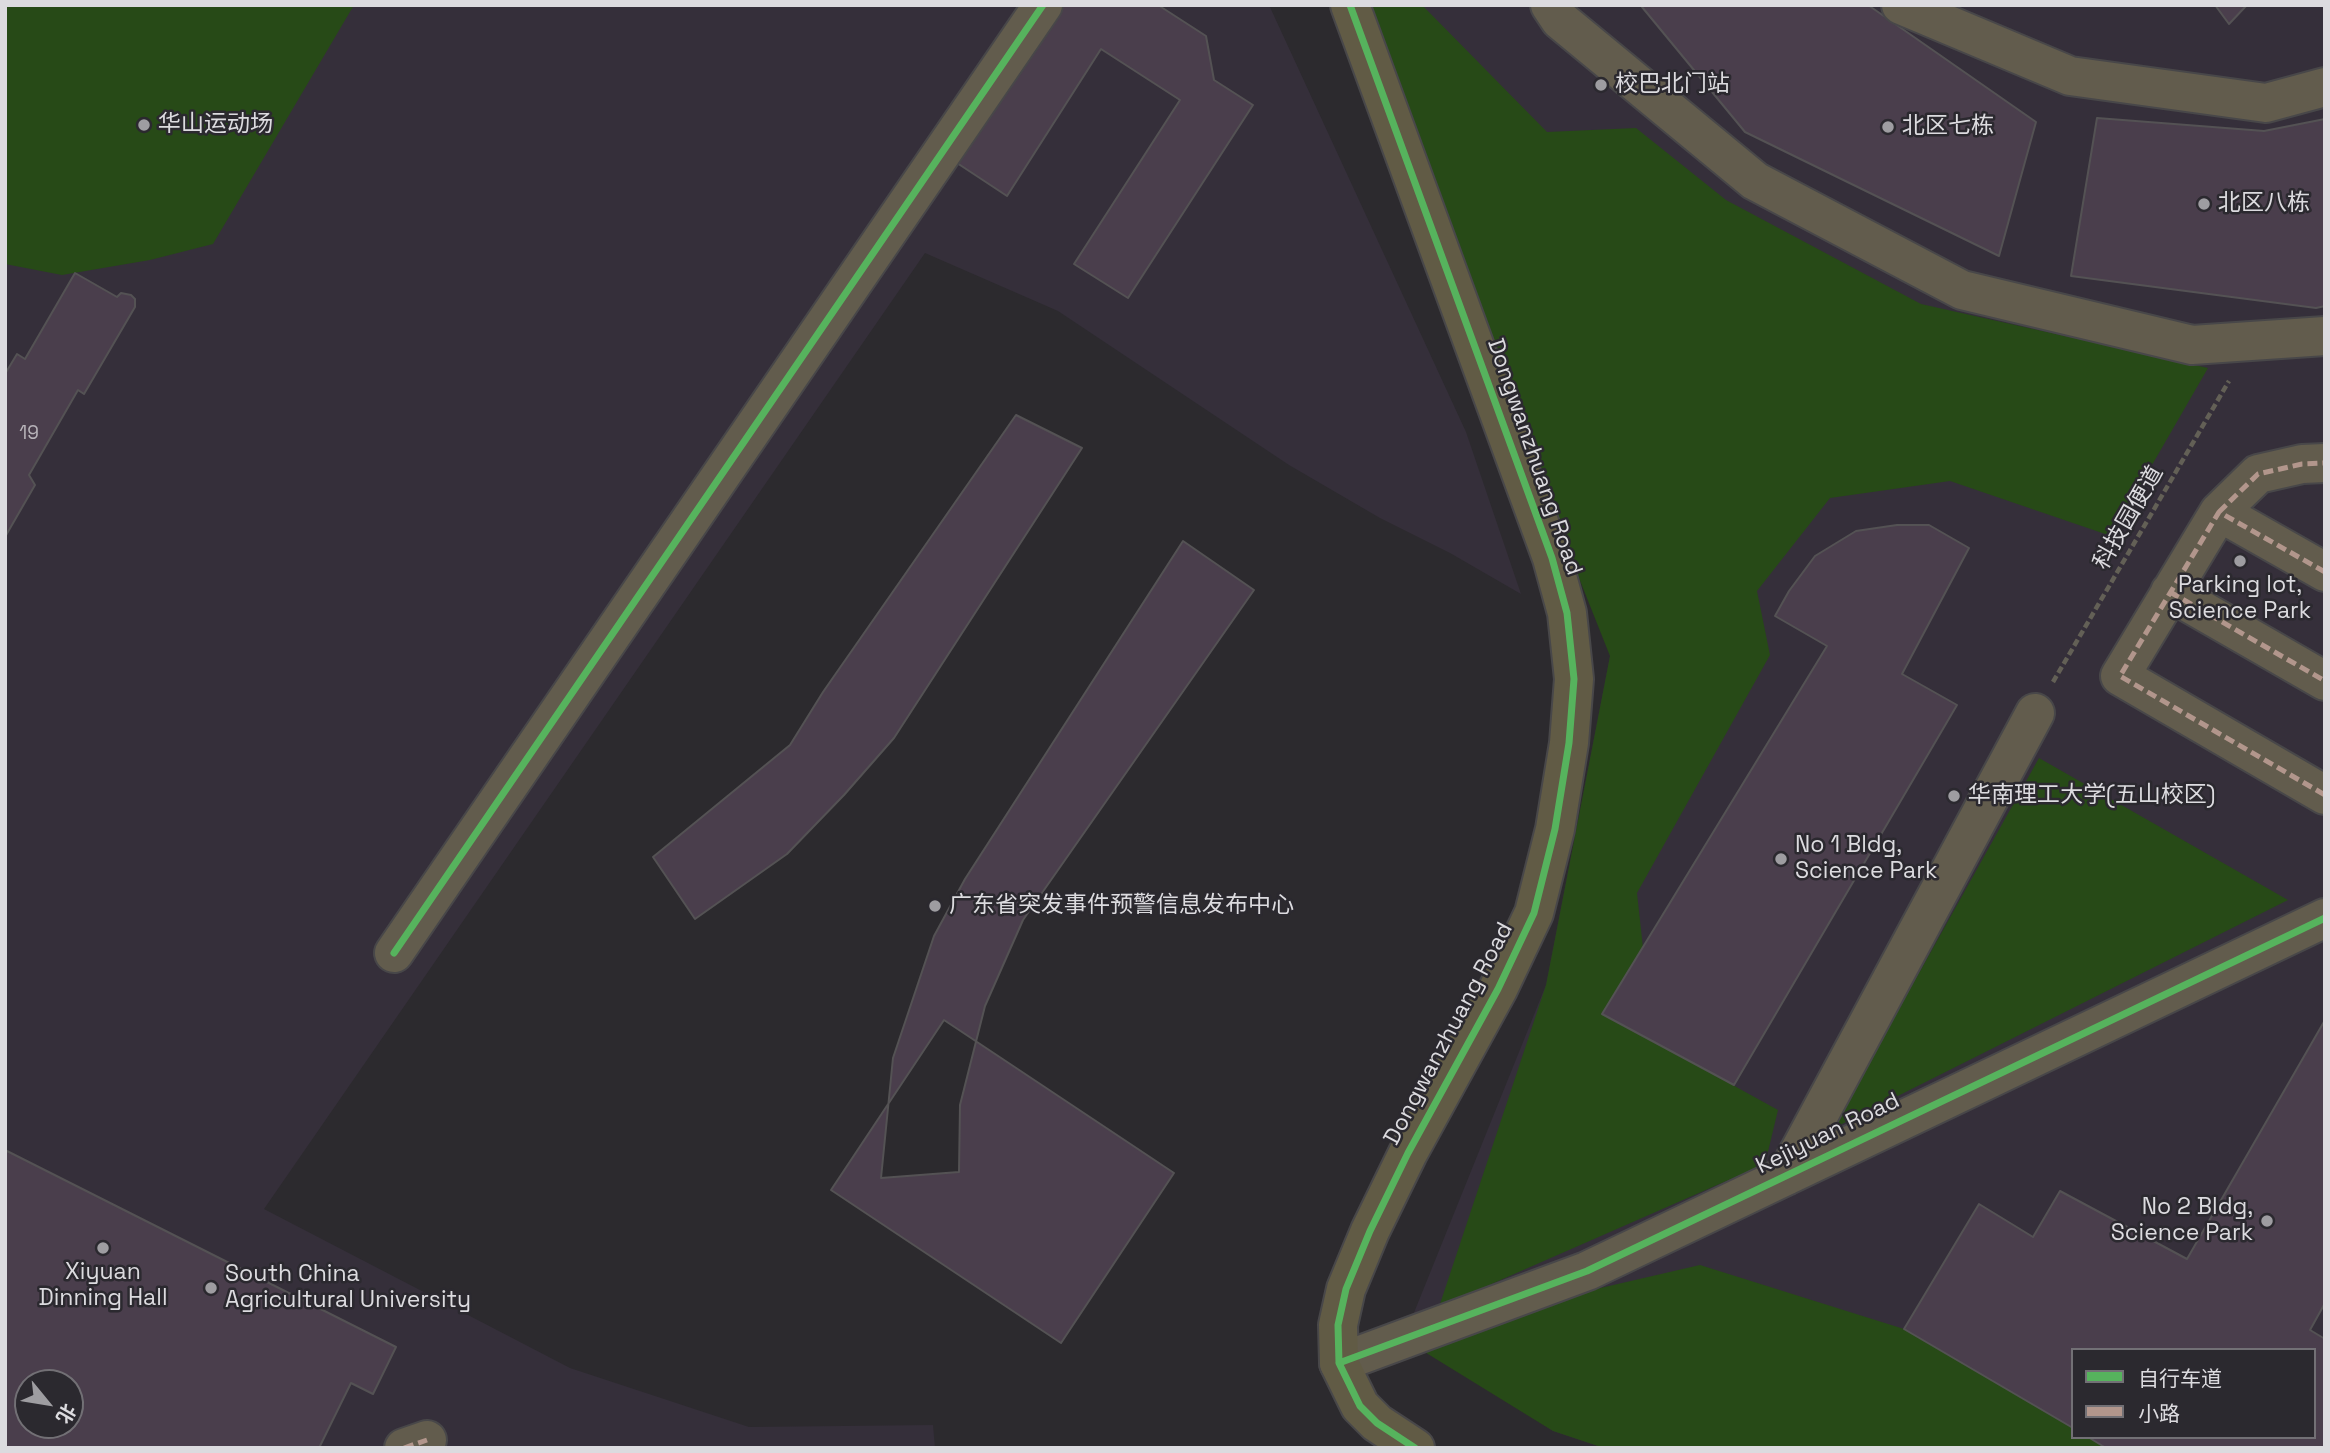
<!DOCTYPE html>
<meta charset="utf-8">
<style>
body{margin:0}
#map{position:relative;width:2330px;height:1453px;overflow:hidden;background:#2c2a2e;font-family:"Space Grotesk","Noto Sans SC",sans-serif}
canvas{display:block}
.frame{position:absolute;inset:0;border:7px solid #dcdbdf;pointer-events:none}
.legend{position:absolute;left:2071px;top:1348px;width:245px;height:91px;box-sizing:border-box;background:#2b292f;border:2px solid #727075;margin:0;padding:9px 12px;list-style:none;font-size:21px;color:#dcdbdf}
.legend li{display:flex;align-items:center;gap:14px;height:35px}
.legend b{width:35px;border:2px solid #727075}
.north{position:absolute;left:14px;top:1369px;width:70px;height:70px;box-sizing:border-box;background:#2b292f;border:2px solid #727075;border-radius:50%;rotate:120deg;font-size:19px;font-weight:700;line-height:28px;text-align:center;color:#dcdbdf}
.north::after{content:'';display:block;margin:auto;width:24px;height:32px;background:#9e9da1;clip-path:polygon(50% 0,100% 100%,50% 72%,0 100%)}
</style>
<div id="map">
<canvas width="2330" height="1453"></canvas>
<div class="frame"></div>
<ul class="legend">
<li><b style="height:9px;background:#56b35d"></b>自行车道</li>
<li><b style="height:9px;background:#b2968c"></b>小路</li>
</ul>
<div class="north">北</div>
</div>
<script>
const g = document.querySelector('canvas').getContext('2d');
g.lineJoin = 'round';
function fillPath(path, color) {
  g.fillStyle = color;
  g.fill(path, 'evenodd');
}
function strokePath(path, color, width, dash) {
  g.strokeStyle = color;
  g.lineWidth = width;
  g.lineCap = dash ? 'butt' : 'round';
  g.setLineDash(dash || []);
  g.stroke(path);
}
function write(font, color, halo, rows, align = 'center') {
  g.font = font + ' "Space Grotesk","Noto Sans SC",sans-serif';
  g.lineWidth = 5;
  g.setLineDash([]);
  g.textBaseline = 'middle';
  g.strokeStyle = halo;
  g.fillStyle = color;
  for (const [text, x, y, turn = 0] of rows) {
    g.save();
    g.translate(x, y);
    g.rotate((+turn || 0) * Math.PI / 180);
    g.textAlign = isNaN(turn) ? turn : align;
    if (halo) g.strokeText(text, 0, 0);
    g.fillText(text, 0, 0);
    g.restore();
  }
}
const built = new Path2D(`
 M 5,5 L 1269,5 L 1466,432 L 1521,594 L 1450,553 L 1380,518 L 1289,465 L 1058,311 L 925,253 L 264,1209 L 570,1368 L 749,1427 L 933,1425 L 935,1448 L 5,1448 ZM 28,1383 L 70,1383 L 70,1425 L 28,1425 Z
 M 1417,5 L 2325,5 L 2325,1448 L 1604,1448 L 1553,1431 L 1405,1335 L 1546,985 L 1610,656 L 1488,208 ZM 2073,1350 L 2314,1350 L 2314,1437 L 2073,1437 Z`);
const green = new Path2D(`
 M 5,5 L 354,5 L 213,244 L 150,260 L 62,275 L 5,264 Z
 M 1351,5 L 1422,5 L 1547,132 L 1636,128 L 1726,200 L 1921,304 L 2208,368 L 2111,536 L 1950,481 L 1830,498 L 1757,591 L 1770,655 L 1637,893 L 1643,948 L 1602,1013 L 1778,1110 L 1765,1164 L 1439,1307 L 1546,985 L 1610,656 Z
 M 2039,758 L 2288,900 L 1832,1129 Z
 M 1700,1265 L 1904,1329 L 2073,1428 L 2073,1437 L 2088,1437 L 2106,1448 L 1604,1448 L 1553,1431 L 1397,1335 Z`);
const building = new Path2D(`
 M 1059,5 L 1158,5 L 1206,36 L 1214,80 L 1253,105 L 1128,298 L 1074,264 L 1180,100 L 1101,49 L 1007,196 L 957,163 Z
 M 1643,5 L 1868,5 L 2036,122 L 1999,256 L 1745,132 L 1642,7 Z
 M 2215,5 L 2247,5 L 2229,24 Z
 M 2097,118 L 2264,131 L 2325,119 L 2325,306 L 2316,308 L 2071,276 Z
 M 75,273 L 117,297 L 121,293 L 131,295 L 135,299 L 135,307 L 84,394 L 78,390 L 29,475 L 35,485 L 5,537 L 5,374 L 17,354 L 25,359 Z
 M 1016,415 L 1082,448 L 894,738 L 844,795 L 787,854 L 695,919 L 653,857 L 790,745 L 823,692 Z
 M 1897,525 L 1929,525 L 1969,548 L 1902,674 L 1957,705 L 1734,1085 L 1602,1014 L 1827,646 L 1775,616 L 1789,591 L 1815,556 L 1856,531 Z
 M 1183,541 L 1254,590 L 1023,920 L 985,1006 L 960,1105 L 959,1172 L 881,1178 L 893,1058 L 934,936 L 965,879 Z
 M 944,1020 L 1174,1173 L 1061,1343 L 831,1190 Z
 M 2325,1020 L 2325,1303 L 2310,1330 L 2325,1339 L 2325,1448 L 2106,1448 L 2088,1437 L 2314,1437 L 2314,1350 L 2073,1350 L 2073,1428 L 1904,1329 L 1979,1204 L 2033,1237 L 2060,1191 L 2187,1259 Z
 M 5,1150 L 396,1347 L 373,1394 L 351,1383 L 319,1448 L 5,1448 ZM 28,1383 L 70,1383 L 70,1425 L 28,1425 Z`);
const path = new Path2D(`
 M 2053,682 L 2229,381`);
const street = new Path2D(`
 M 1550,5 L 1560,20 L 1755,181 L 1962,290 L 2192,345 L 2325,336
 M 1901,5 L 2070,76 L 2266,103 L 2325,87
 M 2219,512 L 2258,474 L 2302,464 L 2325,463
 M 2325,572 L 2219,512 L 2120,676 L 2325,795
 M 2170,592 L 2325,681
 M 394,953 L 1043,5
 M 1786,1176 L 2035,713
 M 1339,1363 L 1587,1271 L 2325,918
 M 404,1448 L 427,1440`);
const secondary = new Path2D(`
 M 1350,5 L 1552,558 L 1567,613 L 1574,679 L 1569,743 L 1555,829 L 1534,913 L 1498,989 L 1408,1153 L 1370,1231 L 1346,1289 L 1338,1325 L 1339,1363 L 1360,1406 L 1377,1423 L 1415,1448`);
const quiet = new Path2D(`
 M 2219,512 L 2258,474 L 2302,464 L 2325,463
 M 2325,572 L 2219,512 L 2120,676 L 2325,795
 M 2170,592 L 2325,681
 M 404,1448 L 427,1440`);
const cycleway = new Path2D(`
 M 1350,5 L 1552,558 L 1567,613 L 1574,679 L 1569,743 L 1555,829 L 1534,913 L 1498,989 L 1408,1153 L 1370,1231 L 1346,1289 L 1338,1325 L 1339,1363 L 1360,1406 L 1377,1423 L 1415,1448
 M 394,953 L 1043,5
 M 1339,1363 L 1587,1271 L 2325,918`);
const markers = [
 [1601,85,7,"#9e9da1"],
 [144,125,7,"#9e9da1"],
 [1888,127,7,"#9e9da1"],
 [2204,204,7,"#9e9da1"],
 [2240,561,7,"#9e9da1"],
 [1954,796,7,"#9e9da1"],
 [1781,859,7,"#9e9da1"],
 [935,906,7,"#9e9da1"],
 [2267,1221,7,"#9e9da1"],
 [103,1248,7,"#9e9da1"],
 [211,1288,7,"#9e9da1"]
];
const numberNames = [
 ["19",29,434]
];
const poiNames = [
 ["校巴北门站",1615,85],
 ["华山运动场",158,125],
 ["北区七栋",1902,127],
 ["北区八栋",2218,204],
 ["Parking lot,",2240,586,"center"],
 ["Science Park",2240,612,"center"],
 ["华南理工大学(五山校区)",1968,796],
 ["No 1 Bldg,",1795,846],
 ["Science Park",1795,872],
 ["广东省突发事件预警信息发布中心",949,906],
 ["No 2 Bldg,",2253,1208,"right"],
 ["Science Park",2253,1234,"right"],
 ["Xiyuan",103,1273,"center"],
 ["Dinning Hall",103,1299,"center"],
 ["South China",225,1275],
 ["Agricultural University",225,1301]
];
const streetNames = [
 ["Dongwanzhuang Road",1534,457,71],
 ["科技园便道",2129,518,-60],
 ["Dongwanzhuang Road",1449,1034,-62],
 ["Kejiyuan Road",1828,1134,-26]
];
fillPath(built, '#352f3a');
fillPath(green, '#274a17');
fillPath(building, '#4a3e4c');
strokePath(building, '#545254', 2);
strokePath(street, '#484749', 42);
strokePath(secondary, '#484749', 42);
strokePath(path, '#636056', 4.5, [7, 3.5]);
strokePath(street, '#625c4d', 38);
strokePath(secondary, '#615b45', 38);
strokePath(quiet, '#b2968c', 5, [10, 5]);
strokePath(cycleway, '#56b35d', 7);
for (const [x, y, r, color] of markers) {
  const dot = new Path2D();
  dot.arc(x, y, r, 0, 2 * Math.PI);
  g.fillStyle = color;
  g.fill(dot);
  strokePath(dot, '#2b292f', 2.5);
}
write('19px', '#b8b4ba', null, numberNames);
write('23px', '#dcdbdf', '#2b292f', poiNames, 'left');
write('23px', '#dcdbdf', '#2b292f', streetNames);
</script>
